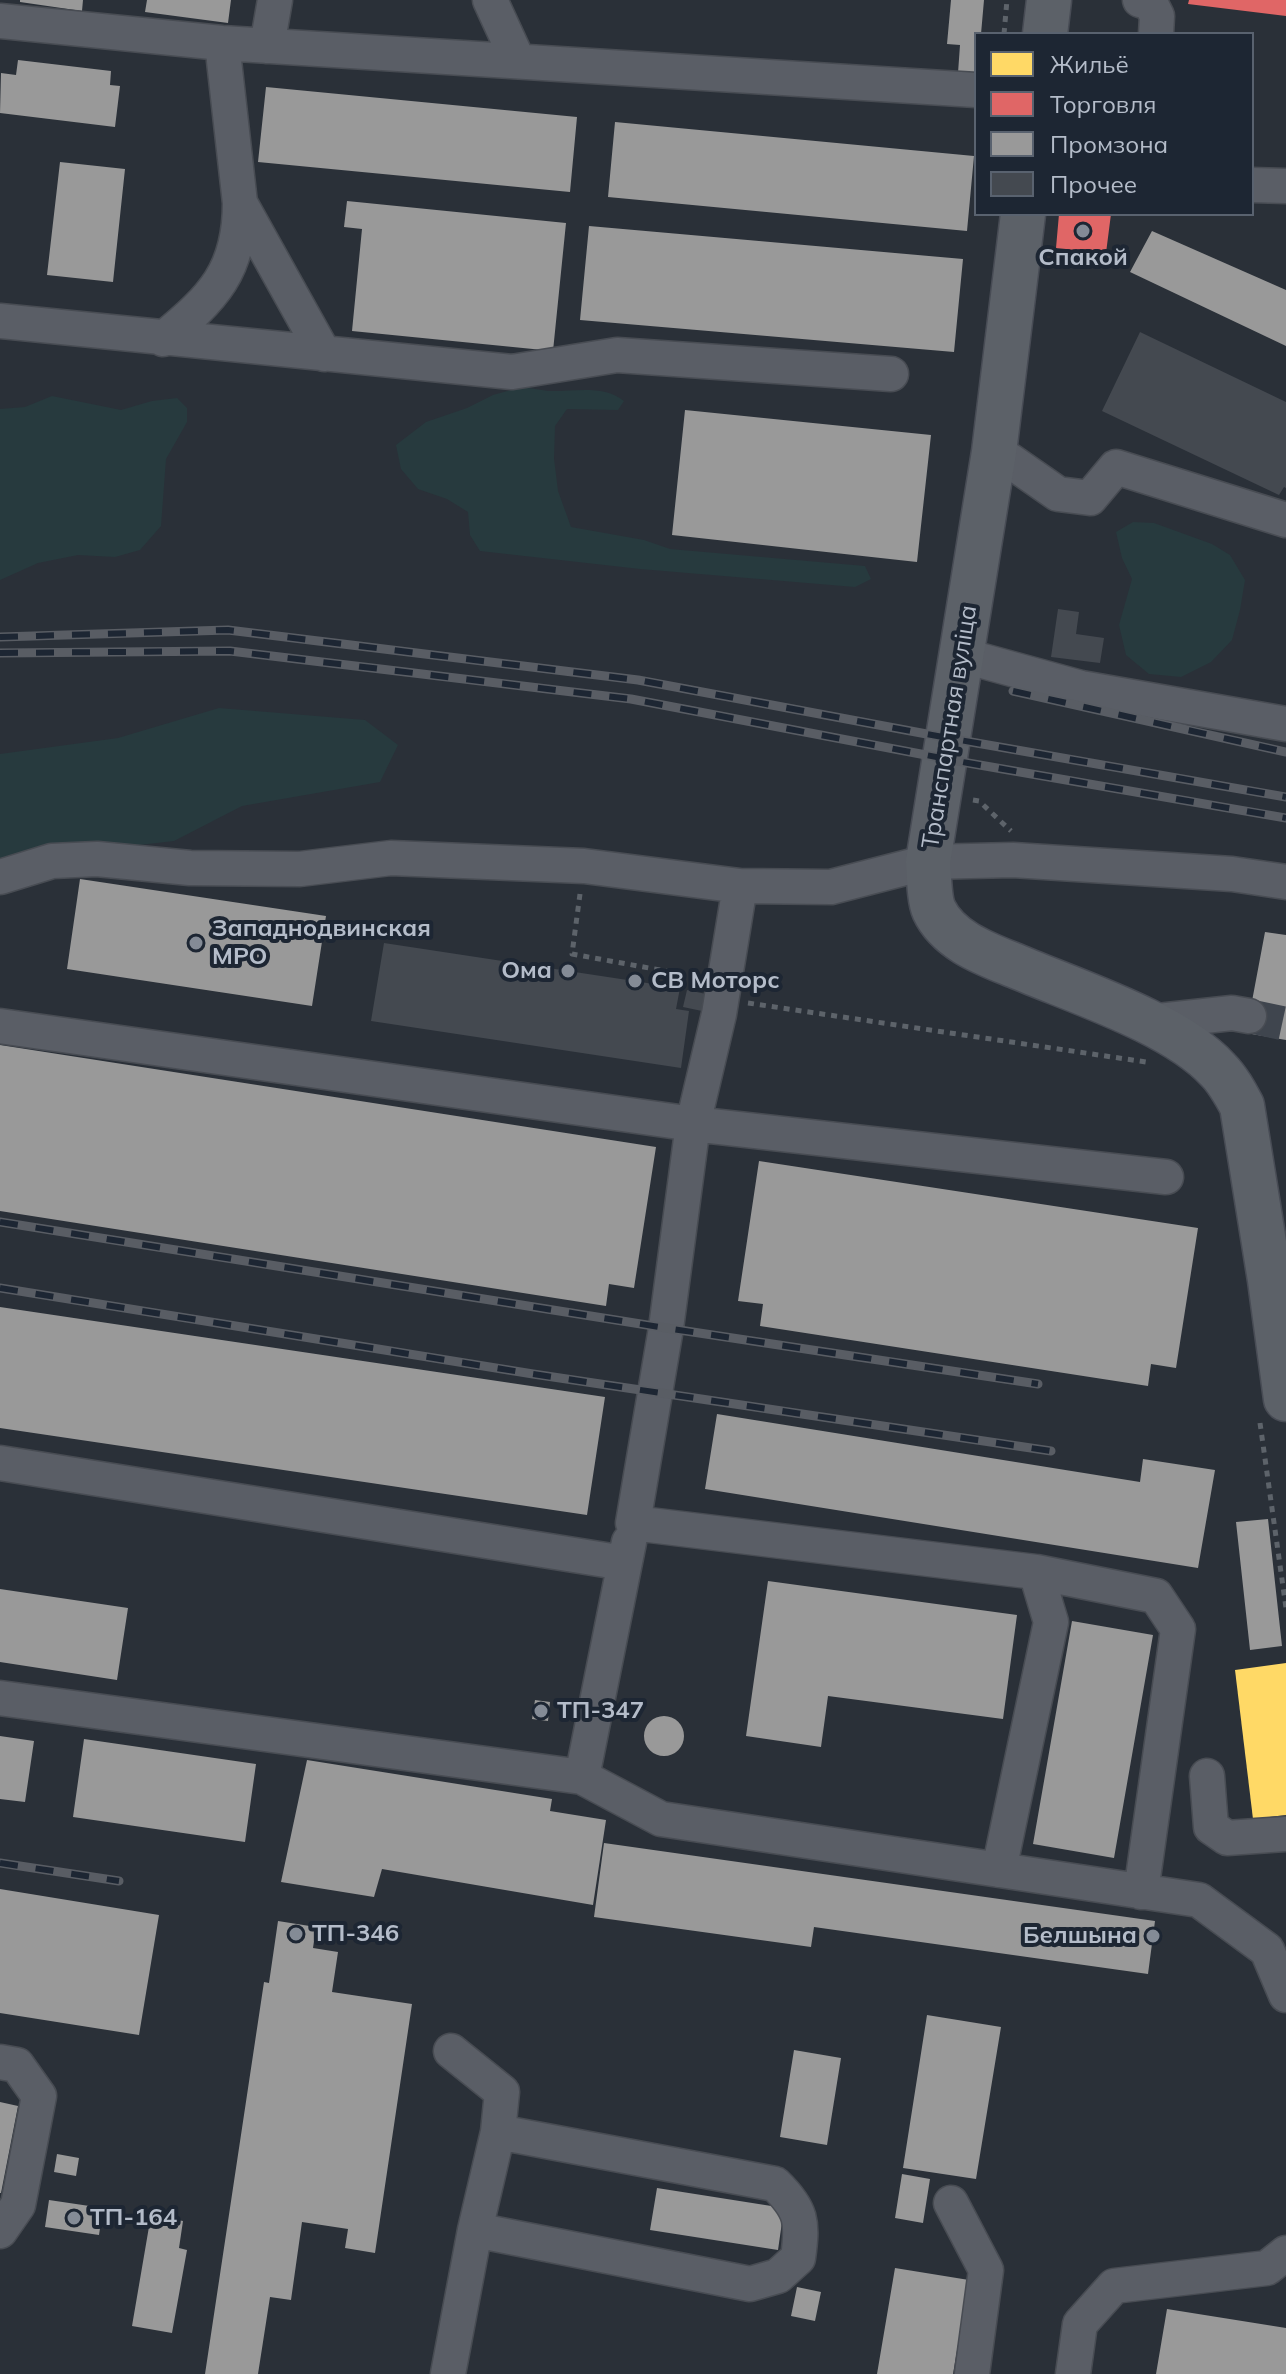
<!DOCTYPE html>
<meta charset="utf-8">
<style>
body{margin:0}
#map{position:relative;width:1286px;height:2374px;overflow:hidden;background:#2a3038;font-family:Mulish,sans-serif}
canvas{display:block}
.legend{position:absolute;left:974px;top:32px;width:280px;height:184px;box-sizing:border-box;background:#1d2633;border:2px solid #59626f;margin:0;padding:10px 14px;list-style:none;font-size:24px;color:#b4bcc9}
.legend li{display:flex;align-items:center;gap:16px;height:40px}
.legend b{width:40px;border:2px solid #59626f}
</style>
<div id="map">
<canvas width="1286" height="2374"></canvas>
<ul class="legend">
<li><b style="height:22px;background:#ffd966"></b>Жильё</li>
<li><b style="height:22px;background:#e06666"></b>Торговля</li>
<li><b style="height:22px;background:#999"></b>Промзона</li>
<li><b style="height:22px;background:#444950"></b>Прочее</li>
</ul>
</div>
<script>
const g = document.querySelector('canvas').getContext('2d');
g.lineJoin = 'round';
function fillPath(path, color) {
  g.fillStyle = color;
  g.fill(path, 'evenodd');
}
function strokePath(path, color, width, dash) {
  g.strokeStyle = color;
  g.lineWidth = width;
  g.lineCap = dash ? 'butt' : 'round';
  g.setLineDash(dash || []);
  g.stroke(path);
}
function write(font, color, halo, rows, align = 'center') {
  g.font = font + ' Mulish,sans-serif';
  g.lineWidth = 8;
  g.setLineDash([]);
  g.textBaseline = 'middle';
  g.strokeStyle = halo;
  g.fillStyle = color;
  for (const [text, x, y, turn = 0] of rows) {
    g.save();
    g.translate(x, y);
    g.rotate((+turn || 0) * Math.PI / 180);
    g.textAlign = isNaN(turn) ? turn : align;
    if (halo) g.strokeText(text, 0, 0);
    g.fillText(text, 0, 0);
    g.restore();
  }
}
const green = new Path2D(`
 M 522,387 C 531,388 540,390 548,391 C 573,392 603,384 624,401 L 618,410 L 567,409 L 555,426 L 554,459 L 558,491 L 571,527 L 644,540 L 670,549 L 865,566 L 871,579 L 855,587 L 640,569 L 480,551 L 470,535 L 468,512 L 447,499 L 418,489 L 401,469 L 396,445 L 426,422 L 467,408 L 493,395 Z
 M 52,396 L 121,410 L 152,401 L 177,398 L 187,408 L 187,422 L 166,459 L 161,526 L 140,550 L 115,557 L 78,555 L 38,563 L 0,580 L 0,409 L 25,407 Z
 M 1133,522 L 1154,523 L 1212,544 L 1230,555 L 1245,580 L 1240,610 L 1232,640 L 1211,662 L 1181,677 L 1149,674 L 1126,655 L 1119,625 L 1132,579 L 1122,558 L 1116,532 Z
 M 219,708 L 365,720 L 398,745 L 380,782 L 242,806 L 174,841 L 0,861 L 0,754 L 118,738 Z`);
const homes = new Path2D(`
 M 1286,1663 L 1286,1815 L 1253,1819 L 1235,1670 Z`);
const shops = new Path2D(`
 M 1189,0 L 1286,0 L 1286,16 L 1188,4 Z
 M 1059,214 L 1111,214 L 1106,253 L 1056,248 Z`);
const industry = new Path2D(`
 M 20,0 L 83,0 L 82,11 L 20,2 Z
 M 147,0 L 231,0 L 228,23 L 145,12 Z
 M 951,0 L 984,0 L 981,34 L 976,34 L 976,75 L 958,73 L 960,45 L 947,44 Z
 M 18,60 L 111,71 L 110,85 L 120,86 L 115,127 L 0,113 L 1,73 L 16,75 Z
 M 266,87 L 577,117 L 570,192 L 258,162 Z
 M 615,122 L 974,156 L 967,231 L 608,197 Z
 M 60,162 L 125,169 L 113,282 L 47,275 Z
 M 347,201 L 566,223 L 553,351 L 352,331 L 362,229 L 344,227 Z
 M 589,226 L 963,259 L 954,352 L 580,320 Z
 M 1152,231 L 1286,290 L 1286,346 L 1130,272 Z
 M 685,410 L 931,435 L 917,562 L 672,535 Z
 M 80,879 L 326,916 L 312,1006 L 67,969 Z
 M 1265,932 L 1286,935 L 1286,1040 L 1246,1033 Z
 M 0,1045 L 656,1147 L 634,1288 L 609,1284 L 606,1306 L 0,1211 Z
 M 759,1161 L 1198,1228 L 1176,1368 L 1151,1364 L 1148,1386 L 760,1326 L 763,1304 L 738,1301 Z
 M 0,1307 L 605,1397 L 587,1515 L 0,1428 Z
 M 717,1414 L 1140,1482 L 1143,1459 L 1215,1470 L 1198,1568 L 705,1489 Z
 M 1268,1519 L 1282,1646 L 1250,1650 L 1236,1522 Z
 M 768,1581 L 1017,1615 L 1003,1719 L 828,1696 L 821,1747 L 746,1736 Z
 M 0,1589 L 128,1608 L 117,1680 L 0,1662 Z
 M 1072,1621 L 1153,1635 L 1114,1858 L 1033,1844 Z
 M 535,1700 L 550,1702 L 548,1721 L 532,1719 Z
 M644 1736a20 20 0 1 1 40 0a20 20 0 1 1-40 0Z
 M 0,1736 L 34,1741 L 25,1802 L 0,1799 Z
 M 84,1739 L 256,1764 L 245,1842 L 73,1817 Z
 M 307,1760 L 552,1799 L 550,1811 L 606,1820 L 593,1905 L 382,1869 L 374,1897 L 281,1882 Z
 M 604,1843 L 1155,1921 L 1148,1974 L 814,1927 L 811,1947 L 594,1917 Z
 M 0,1889 L 159,1915 L 139,2035 L 0,2013 Z
 M 278,1921 L 316,1927 L 313,1948 L 338,1952 L 332,1992 L 412,2004 L 375,2253 L 345,2248 L 348,2229 L 302,2222 L 291,2300 L 270,2297 L 258,2374 L 205,2374 L 264,1982 L 269,1983 Z
 M 927,2015 L 1001,2027 L 976,2179 L 903,2168 Z
 M 794,2050 L 841,2058 L 827,2145 L 780,2137 Z
 M 0,2102 L 18,2106 L 1,2193 L 0,2193 Z
 M 57,2154 L 79,2158 L 76,2176 L 54,2172 Z
 M 902,2174 L 930,2179 L 923,2223 L 895,2218 Z
 M 657,2188 L 784,2208 L 778,2250 L 650,2230 Z
 M 49,2200 L 103,2208 L 99,2235 L 45,2227 Z
 M 151,2215 L 183,2221 L 179,2248 L 187,2250 L 172,2333 L 132,2326 Z
 M 895,2268 L 969,2280 L 953,2374 L 877,2374 Z
 M 797,2287 L 821,2292 L 815,2321 L 791,2316 Z
 M 1167,2309 L 1286,2328 L 1286,2374 L 1156,2374 Z`);
const building = new Path2D(`
 M 1140,332 L 1286,402 L 1286,488 L 1284,487 L 1279,495 L 1102,411 Z
 M 1058,609 L 1079,612 L 1076,634 L 1104,638 L 1100,663 L 1051,657 Z
 M 384,943 L 680,988 L 676,1009 L 689,1011 L 681,1068 L 371,1021 Z
 M 687,990 L 706,994 L 702,1011 L 683,1007 Z`);
const minorTunnel = new Path2D(`
 M 1249,1016 L 1286,1024`);
const path = new Path2D(`
 M 1004,34 L 1007,0
 M 973,800 L 979,801 L 1011,831
 M 580,894 L 572,954 L 682,974
 M 748,1003 L 1146,1062
 M 1260,1423 L 1286,1608`);
const minor = new Path2D(`
 M 490,0 L 518,61
 M 1140,0 L 1150,2 L 1157,16 L 1156,34
 M 0,21 L 222,43 L 976,90
 M 267,46 L 275,0
 M 1252,185 L 1286,186
 M 240,203 L 324,354
 M 0,321 L 512,372 L 617,355 L 891,374
 M 163,339 C 213,298 240,271 240,203 L 222,43
 M 994,452 L 1009,460 L 1058,494 L 1090,498 L 1116,467 L 1286,520
 M 961,655 L 1081,688 L 1286,724
 M 0,877 L 52,861 L 97,859 L 190,868 L 300,869 L 391,858 L 584,866 L 740,886 L 831,887 L 928,862 L 1013,860 L 1232,874 L 1286,882
 M 740,886 L 719,1014 L 693,1124 L 666,1328 L 633,1523 L 1036,1572 L 1051,1622 L 999,1870
 M 1149,1022 L 1232,1013 L 1249,1016
 M 0,1026 L 693,1124 L 1166,1177
 M 0,1463 L 624,1563
 M 1036,1572 L 1156,1596 L 1178,1629 L 1141,1892
 M 0,1698 L 582,1777 L 661,1819 L 1199,1900 L 1267,1950 L 1286,1995
 M 1207,1776 L 1211,1827 L 1227,1838 L 1286,1834
 M 582,1777 L 629,1542
 M 0,2062 L 17,2065 L 39,2096 L 18,2205 L 0,2231
 M 951,2203 L 986,2270 L 972,2374
 M 475,2230 L 750,2284 L 778,2276 L 798,2258 C 803,2222 802,2210 775,2184 L 498,2132
 M 448,2374 L 475,2230 L 498,2132 L 502,2092 L 451,2051
 M 1073,2374 L 1080,2324 L 1114,2286 L 1267,2268 L 1286,2253`);
const major = new Path2D(`
 M 1045,34 L 1049,0
 M 1023,214 L 994,452 L 928,862 C 929,874 929,899 934,910 C 949,942 989,955 1018,967 C 1077,992 1175,1023 1218,1070 C 1228,1080 1235,1093 1242,1106 L 1270,1280 L 1286,1399`);
const rail = new Path2D(`
 M 0,637 L 228,630 L 638,680 L 948,738 L 1286,797
 M 0,653 L 230,651 L 631,699 L 968,763 L 1286,818
 M 1013,691 L 1286,752
 M 0,1222 L 666,1328 L 1038,1384
 M 0,1288 L 533,1374 L 1051,1451
 M 0,1863 L 119,1881`);
const markers = [
 [1083,231,8,"#848b96"],
 [196,943,8,"#848b96"],
 [568,971,8,"#848b96"],
 [635,981,8,"#848b96"],
 [541,1711,8,"#848b96"],
 [296,1934,8,"#848b96"],
 [1153,1936,8,"#848b96"],
 [74,2218,8,"#848b96"]
];
const poiNames = [
 ["Спакой",1083,258,"center"],
 ["Западнодвинская",212,929],
 ["МРО",212,957],
 ["Ома",552,971,"right"],
 ["СВ Моторс",651,981],
 ["ТП-347",557,1711],
 ["ТП-346",312,1934],
 ["Белшына",1137,1936,"right"],
 ["ТП-164",90,2218]
];
const streetNames = [
 ["Транспартная вуліца",950,727,-81]
];
fillPath(green, '#273a3e');
fillPath(homes, '#ffd966');
fillPath(shops, '#e06666');
fillPath(industry, '#999');
fillPath(building, '#444950');
strokePath(minorTunnel, '#3f454e', 34, [34, 17]);
strokePath(minor, '#484c53', 37);
strokePath(major, '#484c55', 47);
strokePath(path, '#5d636a', 5, [6, 6]);
strokePath(minor, '#5a5e66', 34);
strokePath(major, '#5c6168', 44);
strokePath(rail, '#595d64', 9);
strokePath(rail, '#1d2633', 6, [18]);
for (const [x, y, r, color] of markers) {
  const dot = new Path2D();
  dot.arc(x, y, r, 0, 2 * Math.PI);
  g.fillStyle = color;
  g.fill(dot);
  strokePath(dot, '#1d2633', 3);
}
write('bold 24px', '#b4bcc9', '#1d2633', poiNames, 'left');
write('24px', '#b4bcc9', '#1d2633', streetNames);
</script>
